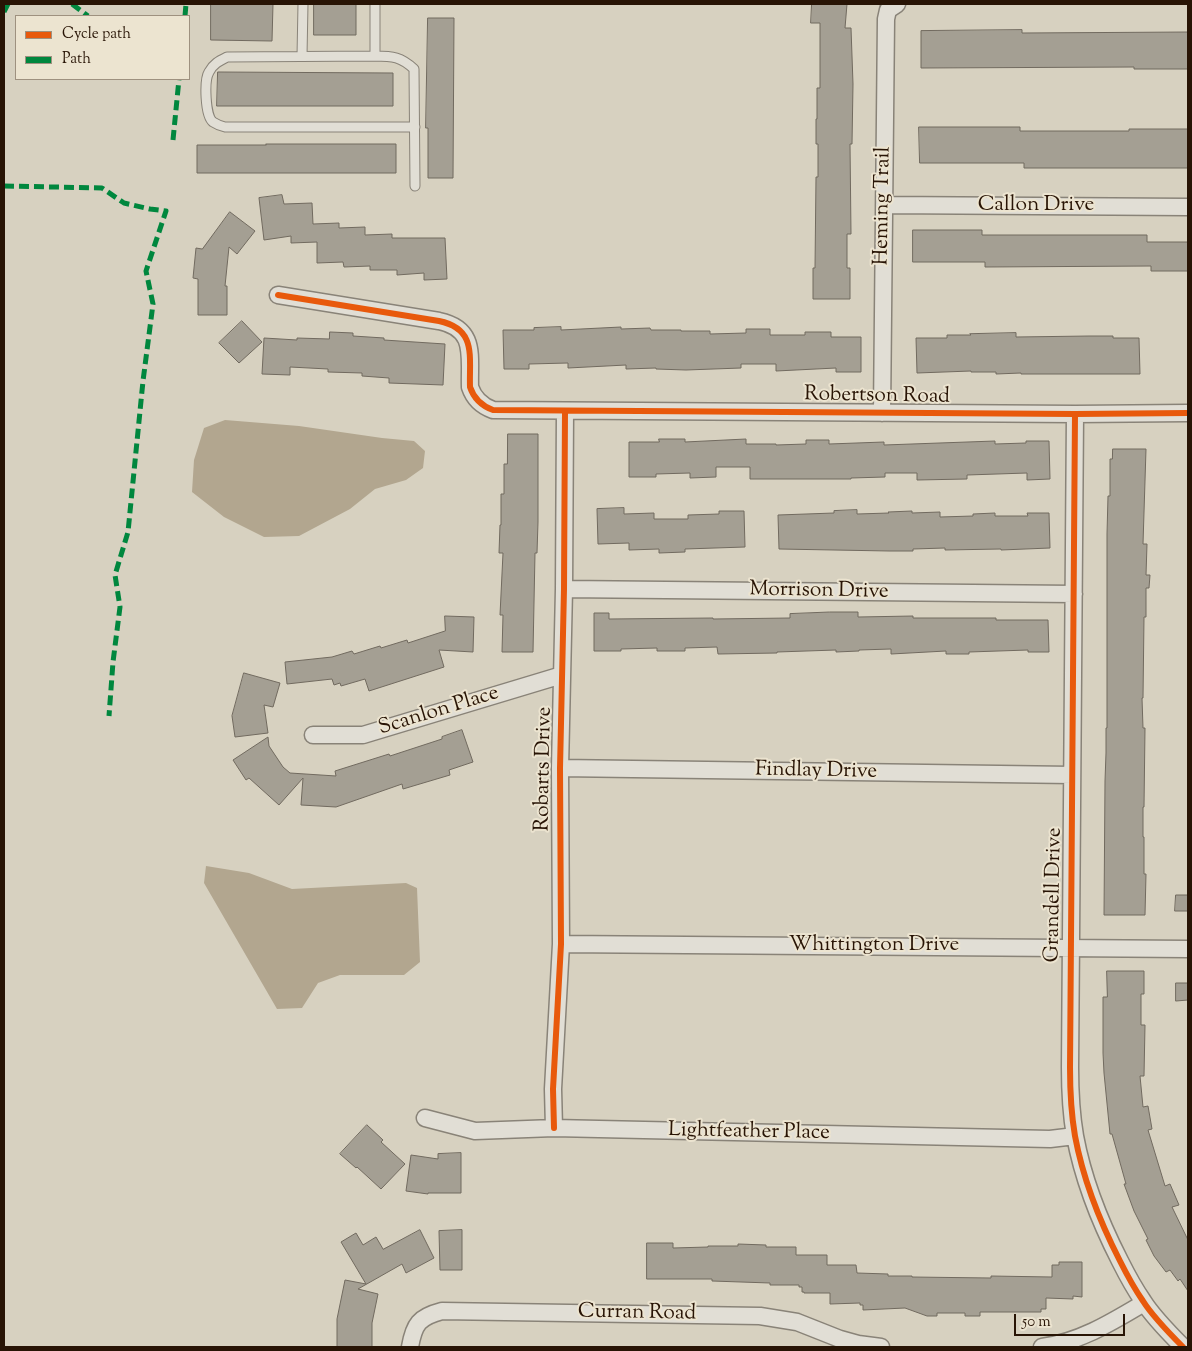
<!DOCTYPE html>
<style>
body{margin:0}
#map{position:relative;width:1192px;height:1351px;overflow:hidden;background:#d7d1c0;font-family:"Sorts Mill Goudy",serif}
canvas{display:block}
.frame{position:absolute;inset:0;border:5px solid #281405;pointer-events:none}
.legend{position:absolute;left:15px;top:15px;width:175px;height:65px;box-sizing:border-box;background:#ece4d0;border:1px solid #9e917f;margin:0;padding:6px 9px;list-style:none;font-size:15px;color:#281405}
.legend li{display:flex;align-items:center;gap:10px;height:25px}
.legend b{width:25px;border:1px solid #9e917f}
.scale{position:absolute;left:1014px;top:1314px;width:111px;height:22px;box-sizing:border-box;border:2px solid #281405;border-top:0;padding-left:6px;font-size:15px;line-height:18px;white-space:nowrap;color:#281405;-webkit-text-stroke:4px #ece4d0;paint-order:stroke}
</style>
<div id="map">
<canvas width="1192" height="1351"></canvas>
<div class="frame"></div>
<ul class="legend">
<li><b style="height:6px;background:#e8590c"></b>Cycle path</li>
<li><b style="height:6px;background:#00873e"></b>Path</li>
</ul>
<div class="scale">50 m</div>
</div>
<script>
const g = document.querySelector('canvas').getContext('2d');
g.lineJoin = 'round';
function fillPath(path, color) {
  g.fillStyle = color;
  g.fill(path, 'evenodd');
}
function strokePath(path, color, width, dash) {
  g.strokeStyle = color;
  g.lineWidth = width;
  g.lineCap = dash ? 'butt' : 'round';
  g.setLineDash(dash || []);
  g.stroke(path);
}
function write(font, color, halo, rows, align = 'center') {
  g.font = font + ' "Sorts Mill Goudy",serif';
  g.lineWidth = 4;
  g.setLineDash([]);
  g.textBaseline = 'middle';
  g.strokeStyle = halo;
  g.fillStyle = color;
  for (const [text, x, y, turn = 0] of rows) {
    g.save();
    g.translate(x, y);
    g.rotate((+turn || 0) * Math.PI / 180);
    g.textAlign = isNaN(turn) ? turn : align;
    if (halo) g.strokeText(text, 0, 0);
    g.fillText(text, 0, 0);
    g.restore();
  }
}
const water = new Path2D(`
 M 225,420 L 299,426 L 382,438 L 414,441 L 425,451 L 423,468 L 406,480 L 375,489 L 350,509 L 299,536 L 264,537 L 224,517 L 192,492 L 194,460 L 204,428 Z
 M 206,866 L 249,873 L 292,889 L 406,883 L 417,888 L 420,962 L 404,975 L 340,975 L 318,983 L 302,1008 L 277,1009 L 204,883 Z`);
const building = new Path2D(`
 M 211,4 L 273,4 L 272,41 L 211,40 Z
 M 314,4 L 356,4 L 356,35 L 314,35 Z
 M 812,4 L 847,4 L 845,28 L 851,28 L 853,84 L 852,144 L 850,144 L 851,234 L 847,234 L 847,268 L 850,268 L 850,299 L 813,299 L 813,268 L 815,268 L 816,177 L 818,177 L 818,144 L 816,144 L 816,119 L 817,119 L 817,88 L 820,88 L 820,23 L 811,23 Z
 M 428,18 L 454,18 L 453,178 L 428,178 L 428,128 L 426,128 Z
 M 1022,30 L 1022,33 L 1188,32 L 1188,69 L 1134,69 L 1134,67 L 921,68 L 921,31 Z
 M 218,72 L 393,73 L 393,106 L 217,106 Z
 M 919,127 L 1020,127 L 1020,131 L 1129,131 L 1129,129 L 1188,129 L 1188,168 L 1024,168 L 1024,163 L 920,163 Z
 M 266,144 L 396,144 L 396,173 L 197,173 L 197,145 L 266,145 Z
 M 282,195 L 284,204 L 312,203 L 313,224 L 339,223 L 339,228 L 365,227 L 365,235 L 392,234 L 392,238 L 445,238 L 447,279 L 424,280 L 424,273 L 397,275 L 397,270 L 370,270 L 370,266 L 344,267 L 343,262 L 317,263 L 317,242 L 291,243 L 291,236 L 264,240 L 259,198 Z
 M 230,212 L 255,231 L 237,254 L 229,247 L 225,286 L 227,286 L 227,315 L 198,315 L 198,279 L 193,278 L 196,248 L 202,249 Z
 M 913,230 L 982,230 L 982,235 L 1147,235 L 1147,242 L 1188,242 L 1188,271 L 1151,271 L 1151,266 L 985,267 L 985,262 L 913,262 Z
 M 242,321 L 262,342 L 239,363 L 219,343 Z
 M 561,327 L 561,330 L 621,327 L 621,329 L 650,328 L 651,330 L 681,330 L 681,331 L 710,331 L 710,334 L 746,333 L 746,329 L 770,329 L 770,335 L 805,335 L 805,332 L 831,332 L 831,337 L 861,337 L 861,372 L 836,372 L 836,368 L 776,371 L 776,364 L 741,364 L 741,368 L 686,370 L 656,369 L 656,368 L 626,369 L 626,365 L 568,368 L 568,363 L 529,364 L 529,369 L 504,369 L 503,330 L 534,330 L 534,328 Z
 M 330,332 L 353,333 L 353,336 L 384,338 L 384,340 L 445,344 L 443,385 L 389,383 L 389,378 L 362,376 L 362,373 L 328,372 L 328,369 L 290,367 L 290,375 L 262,374 L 264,338 L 297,340 L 297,338 L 329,339 Z
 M 1016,333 L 1016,337 L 1089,336 L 1113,336 L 1113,338 L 1139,338 L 1140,374 L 1021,374 L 1021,373 L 996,374 L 996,372 L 971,372 L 971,371 L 917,373 L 916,338 L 947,338 L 947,335 L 971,335 L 970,334 Z
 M 508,434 L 538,434 L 538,522 L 537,553 L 535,553 L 533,652 L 502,652 L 503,615 L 500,615 L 503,553 L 499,553 L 500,525 L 501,525 L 501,494 L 504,494 L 504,464 L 507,464 Z
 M 659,439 L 685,439 L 685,442 L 746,439 L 746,444 L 776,444 L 776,445 L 806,444 L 806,440 L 829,440 L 829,444 L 884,442 L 884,445 L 995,441 L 995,444 L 1026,443 L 1026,441 L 1049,441 L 1050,479 L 1027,480 L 1027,473 L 967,475 L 967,479 L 917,480 L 917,473 L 885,473 L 885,477 L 851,478 L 851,479 L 750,479 L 750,467 L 716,467 L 716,477 L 690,478 L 690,473 L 656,474 L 656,477 L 629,477 L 629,442 L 659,442 Z
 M 1113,449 L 1146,449 L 1143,544 L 1147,544 L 1146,575 L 1150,575 L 1149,588 L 1146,588 L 1146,617 L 1144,617 L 1143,698 L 1142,698 L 1143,728 L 1145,728 L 1144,807 L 1143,807 L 1143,837 L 1144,837 L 1144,874 L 1146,874 L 1145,915 L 1104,915 L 1105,781 L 1106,753 L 1106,728 L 1107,728 L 1107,534 L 1108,496 L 1110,496 L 1110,459 L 1112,459 Z
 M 624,508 L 624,514 L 654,513 L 654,519 L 688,519 L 688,515 L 719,514 L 719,511 L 744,511 L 745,547 L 685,549 L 685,552 L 659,553 L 659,549 L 629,550 L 629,543 L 598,544 L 597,509 Z
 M 857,510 L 857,514 L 889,513 L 888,512 L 912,511 L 912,513 L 940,512 L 940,517 L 973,516 L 973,514 L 995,513 L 995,516 L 1028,516 L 1027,513 L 1049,513 L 1050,548 L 1001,550 L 1001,549 L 945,550 L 945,548 L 913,549 L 913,551 L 889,551 L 779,549 L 778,515 L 834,513 L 834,511 Z
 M 830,612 L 858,612 L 858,617 L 913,616 L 913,618 L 996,618 L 996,620 L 1048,620 L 1049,652 L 1028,652 L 1028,650 L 969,652 L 969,654 L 946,654 L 946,651 L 891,654 L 891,649 L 859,650 L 859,651 L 836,652 L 836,650 L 777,652 L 777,653 L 718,654 L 717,647 L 685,648 L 685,651 L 657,651 L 657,648 L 621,649 L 621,651 L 594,651 L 594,613 L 609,613 L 609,619 L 713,618 L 713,619 L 790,618 L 790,614 Z
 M 445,616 L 474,617 L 473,652 L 439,650 L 444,667 L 369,691 L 365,679 L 341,686 L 340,683 L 334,685 L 332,679 L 287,684 L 285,662 L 332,657 L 352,651 L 354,654 L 380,646 L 381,648 L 407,640 L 408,643 L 445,631 Z
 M 244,673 L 280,683 L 273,707 L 264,705 L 268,733 L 235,737 L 232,716 Z
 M 462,730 L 473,762 L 449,770 L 450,775 L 403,789 L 402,784 L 336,807 L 301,805 L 303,778 L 279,805 L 249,778 L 246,780 L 233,760 L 268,737 L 269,746 L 283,767 L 290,773 L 336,776 L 335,771 L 389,754 L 390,756 L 442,739 L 442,737 Z
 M 1176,895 L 1188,895 L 1188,911 L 1175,911 Z
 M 1107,971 L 1144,971 L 1144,994 L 1141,994 L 1141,1025 L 1145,1025 L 1144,1076 L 1140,1076 L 1143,1107 L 1148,1106 L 1152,1129 L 1148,1130 L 1165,1186 L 1170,1184 L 1179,1205 L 1172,1207 L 1188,1240 L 1188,1291 L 1180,1279 L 1178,1281 L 1170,1270 L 1166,1272 L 1154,1256 L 1146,1240 L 1148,1239 L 1134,1211 L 1124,1184 L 1126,1184 L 1112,1134 L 1110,1134 L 1104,1073 L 1103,1053 L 1103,997 L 1107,997 Z
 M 1176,983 L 1188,983 L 1188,1000 L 1176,1001 Z
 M 367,1125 L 383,1140 L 381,1142 L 405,1164 L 381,1189 L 357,1167 L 356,1168 L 340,1154 Z
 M 461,1153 L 461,1193 L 428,1193 L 428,1194 L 406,1191 L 411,1155 L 438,1159 L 438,1154 Z
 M 420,1230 L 434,1258 L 406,1273 L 402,1264 L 358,1289 L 378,1294 L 372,1323 L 372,1347 L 337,1347 L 337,1319 L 345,1280 L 366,1284 L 341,1242 L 356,1233 L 363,1245 L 376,1237 L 383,1249 Z
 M 462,1230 L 462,1270 L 440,1270 L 439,1231 Z
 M 647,1243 L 673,1243 L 673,1248 L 708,1247 L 708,1246 L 738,1246 L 738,1244 L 766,1245 L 766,1247 L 796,1247 L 796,1255 L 827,1255 L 827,1265 L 856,1265 L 857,1273 L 888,1274 L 888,1276 L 912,1276 L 912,1277 L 991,1278 L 991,1276 L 1052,1277 L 1052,1265 L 1059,1265 L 1059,1262 L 1082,1262 L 1082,1297 L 1073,1296 L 1073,1299 L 1046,1298 L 1046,1309 L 1041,1309 L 1041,1312 L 980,1312 L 980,1316 L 965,1316 L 965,1313 L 937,1313 L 937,1316 L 927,1316 L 905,1308 L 863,1310 L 863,1305 L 860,1305 L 860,1303 L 830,1304 L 830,1293 L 804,1293 L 804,1292 L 802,1292 L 802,1287 L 799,1287 L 799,1285 L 770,1285 L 770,1283 L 712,1281 L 712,1279 L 647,1279 Z`);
const service = new Path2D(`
 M 375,4 L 375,56 C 393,56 401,57 414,69 L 415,186
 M 302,56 L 303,4
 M 375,56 L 227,57 C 219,61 213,64 209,72 C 204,80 205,116 213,122 C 216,124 221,126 225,127 L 415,127`);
const minor = new Path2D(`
 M 884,205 L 1188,207
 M 278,295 L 439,321 C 477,329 469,356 470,387 C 474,399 482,406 493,410 L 1075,414 L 1188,413
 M 882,413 L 886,19 L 888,10 L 897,4
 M 1075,414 L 1070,1067 C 1070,1090 1071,1113 1075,1136 C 1083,1179 1100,1222 1120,1261 C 1127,1275 1134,1288 1143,1301 C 1153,1317 1169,1333 1183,1347
 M 564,589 L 1074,594
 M 313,735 L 363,735 L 562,675
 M 560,768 L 1072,775
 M 561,944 L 1188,949
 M 425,1118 L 475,1131 L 554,1128 L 1050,1139 L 1075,1136
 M 554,1128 L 553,1089 L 561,944 L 560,768 L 564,589 L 565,411
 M 410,1347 C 414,1324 419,1317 442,1311 L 760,1316 L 797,1322 L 840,1339 L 858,1344 L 881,1347
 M 1042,1347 C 1080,1342 1112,1322 1144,1303`);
const quiet = new Path2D(`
 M 72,4 L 88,16
 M 4,12 L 8,4
 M 185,16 L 186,4
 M 173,140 L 179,79
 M 4,186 L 102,188 L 124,203 L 150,209 L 166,211 L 146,271 L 153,304 L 143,381 L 128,532 L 115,575 L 120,607 L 113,662 L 109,716`);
const cycleway = new Path2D(`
 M 278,295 L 439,321 C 477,329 469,356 470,387 C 474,399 482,406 493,410 L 1075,414 L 1188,413
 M 1075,414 L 1070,1067 C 1070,1090 1071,1113 1075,1136 C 1083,1179 1100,1222 1120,1261 C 1127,1275 1134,1288 1143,1301 C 1153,1317 1169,1333 1183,1347
 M 554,1128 L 553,1089 L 561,944 L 560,768 L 564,589 L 565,411`);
const streetNames = [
 ["Heming Trail",884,206,-89],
 ["Callon Drive",1036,206],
 ["Robertson Road",877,397,1],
 ["Morrison Drive",819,592,1],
 ["Scanlon Place",439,712,-17],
 ["Robarts Drive",545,769,-89],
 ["Findlay Drive",816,772,1],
 ["Grandell Drive",1055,895,-89],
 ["Whittington Drive",874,946],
 ["Lightfeather Place",749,1133,1],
 ["Curran Road",637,1314,1]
];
fillPath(water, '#b2a68f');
fillPath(building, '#a49f93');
strokePath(building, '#716a5f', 1);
strokePath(service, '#898378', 11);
strokePath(minor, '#898378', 19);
strokePath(service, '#e1ded5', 9);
strokePath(minor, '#e1ded5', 16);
strokePath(quiet, '#00873e', 5, [10, 5]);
strokePath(cycleway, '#e8590c', 6);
write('21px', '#281405', '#ece4d0', streetNames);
</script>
